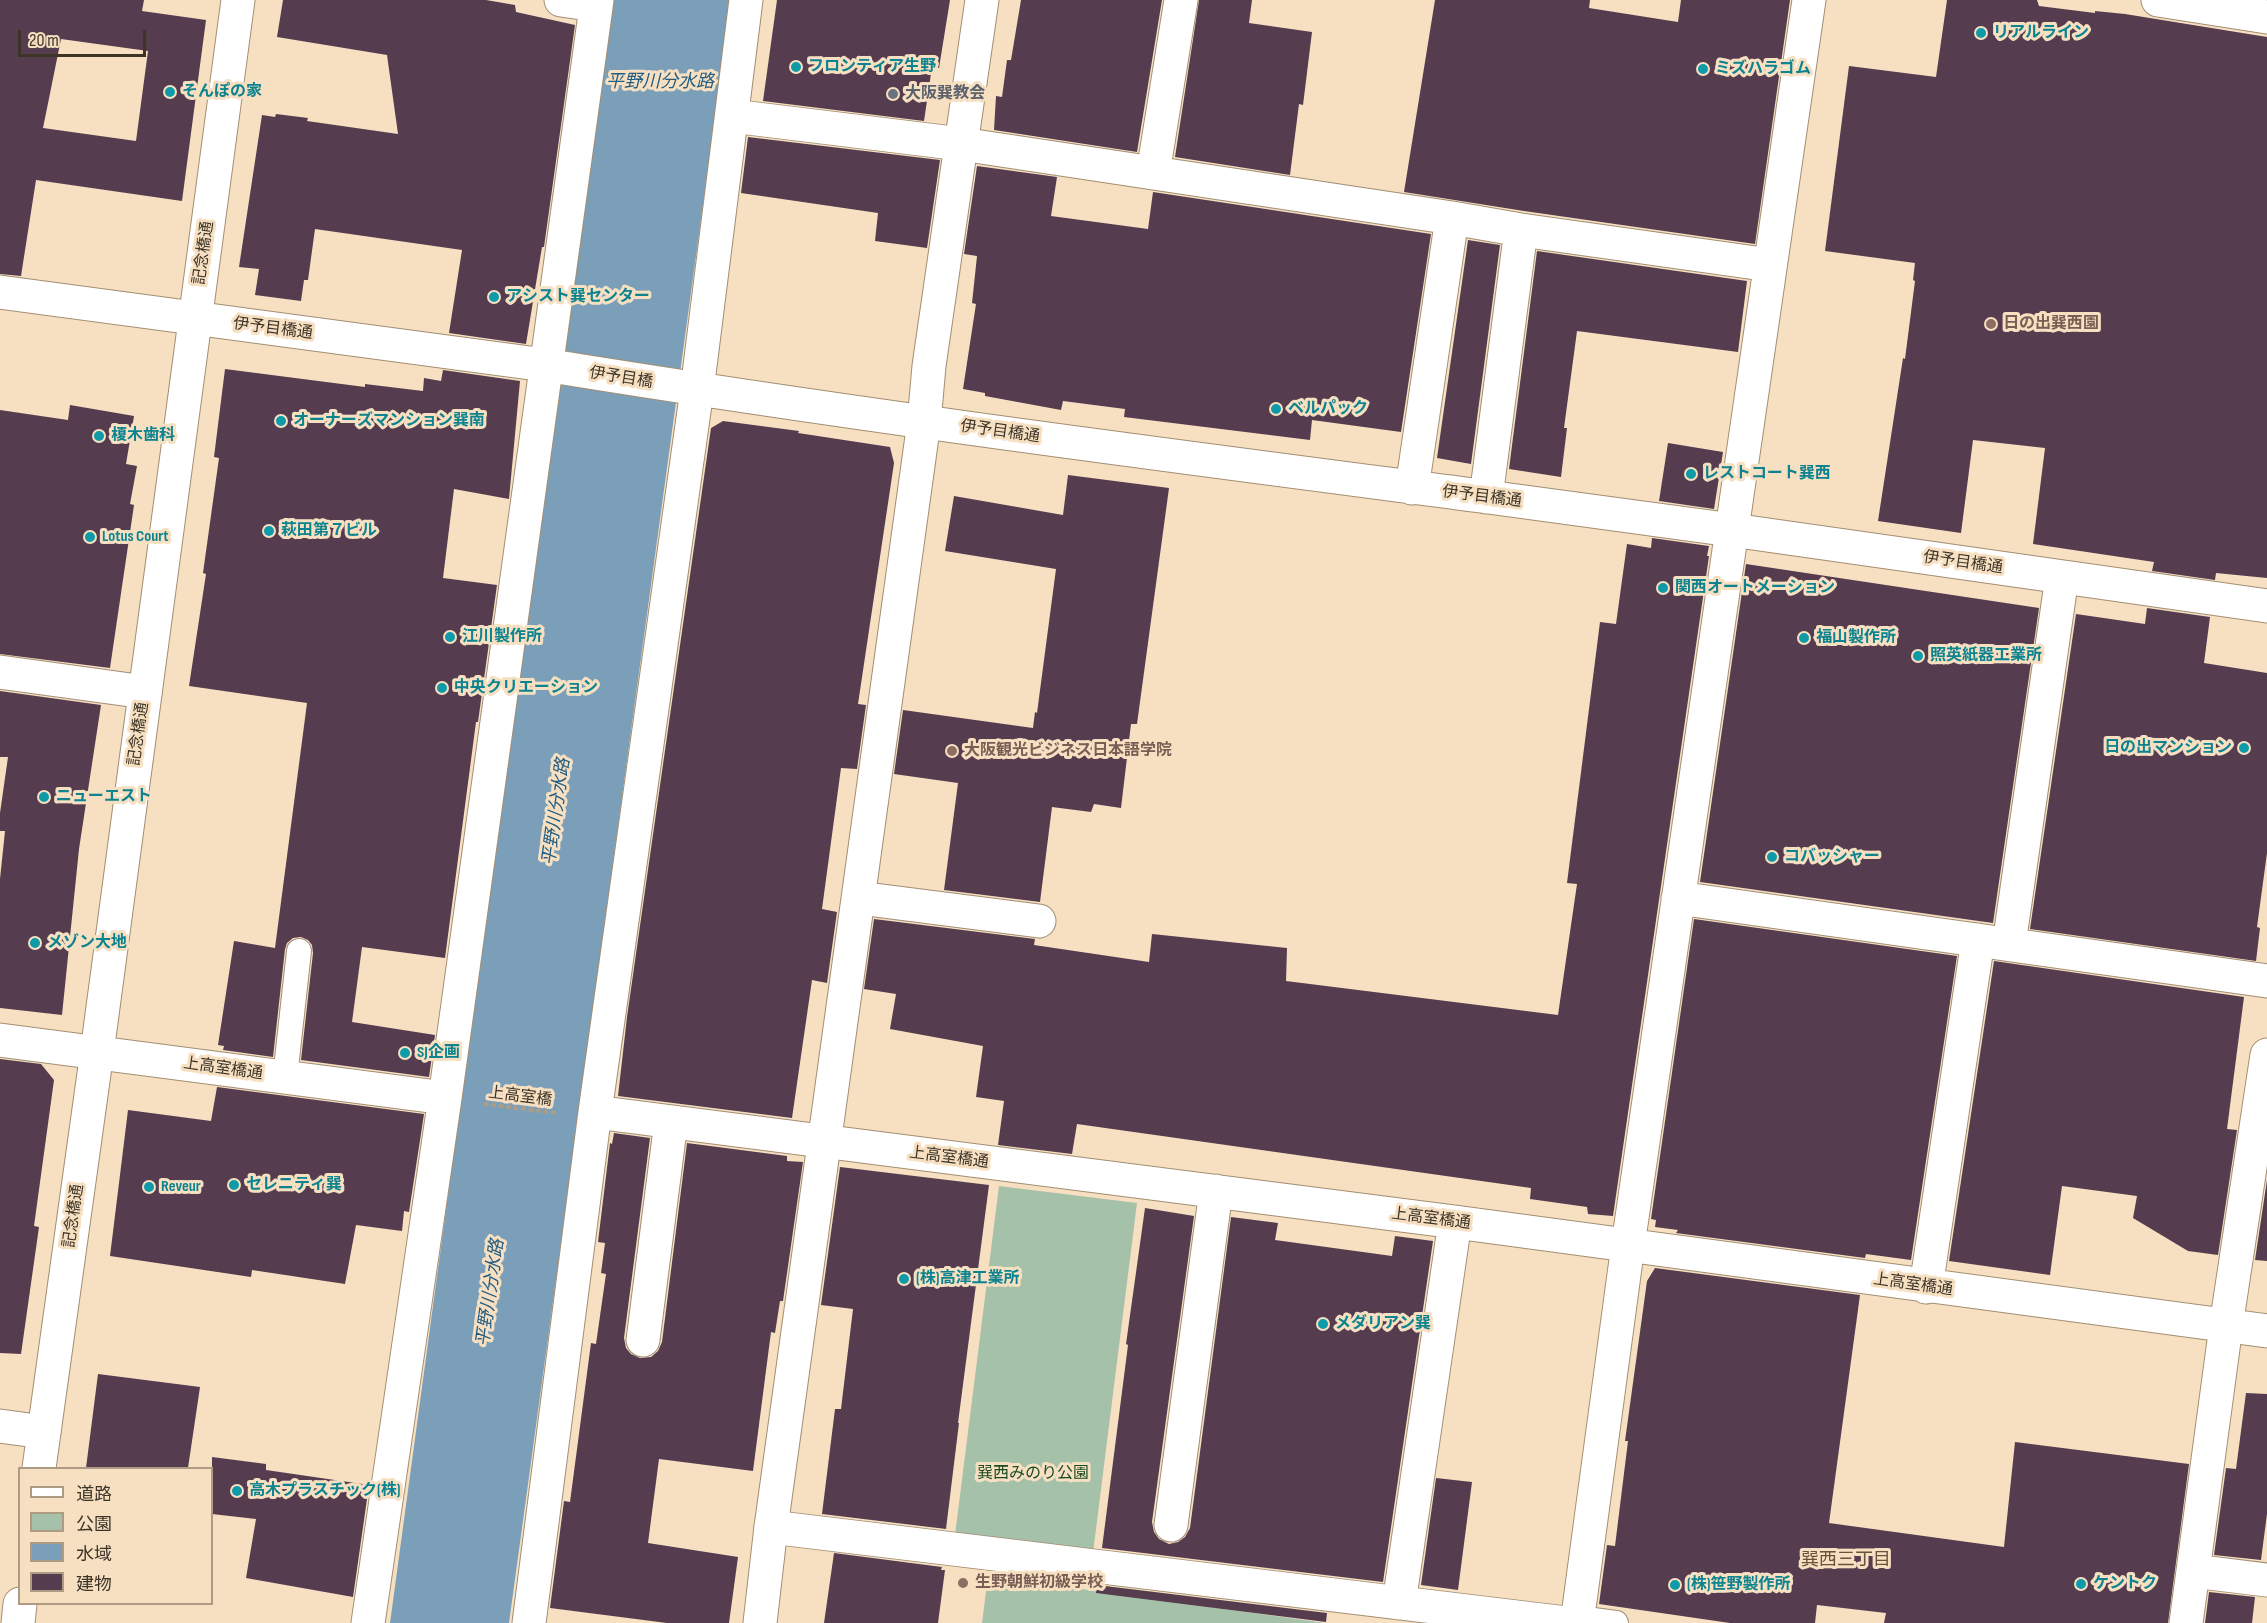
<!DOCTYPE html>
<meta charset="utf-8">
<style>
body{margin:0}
#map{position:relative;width:2267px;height:1623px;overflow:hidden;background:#f7e0c2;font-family:"Sofia Sans Condensed","Noto Sans JP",sans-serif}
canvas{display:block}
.legend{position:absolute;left:18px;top:1467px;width:195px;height:138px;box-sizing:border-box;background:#f7e0c2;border:2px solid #ad9b84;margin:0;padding:8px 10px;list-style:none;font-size:18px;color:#3d3428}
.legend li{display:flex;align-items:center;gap:12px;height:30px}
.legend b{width:30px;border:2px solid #ad9b84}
.scale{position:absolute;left:18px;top:30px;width:128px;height:27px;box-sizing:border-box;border:3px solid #3d3428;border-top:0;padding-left:8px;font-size:18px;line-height:21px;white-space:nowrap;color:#3d3428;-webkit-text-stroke:4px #f7e0c2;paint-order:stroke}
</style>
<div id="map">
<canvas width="2267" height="1623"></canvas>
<ul class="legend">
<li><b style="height:8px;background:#fff"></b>道路</li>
<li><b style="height:16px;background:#a6c1a9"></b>公園</li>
<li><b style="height:16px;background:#7b9fb9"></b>水域</li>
<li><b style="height:16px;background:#553c4f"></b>建物</li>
</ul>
<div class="scale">20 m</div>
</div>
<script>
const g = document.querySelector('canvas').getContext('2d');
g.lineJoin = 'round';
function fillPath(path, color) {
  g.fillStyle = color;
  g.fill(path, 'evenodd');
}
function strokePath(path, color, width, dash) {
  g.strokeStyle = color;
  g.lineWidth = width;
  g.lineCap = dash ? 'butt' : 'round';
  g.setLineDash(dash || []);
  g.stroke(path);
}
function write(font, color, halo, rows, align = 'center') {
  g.font = font + ' "Sofia Sans Condensed","Noto Sans JP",sans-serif';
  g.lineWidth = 6;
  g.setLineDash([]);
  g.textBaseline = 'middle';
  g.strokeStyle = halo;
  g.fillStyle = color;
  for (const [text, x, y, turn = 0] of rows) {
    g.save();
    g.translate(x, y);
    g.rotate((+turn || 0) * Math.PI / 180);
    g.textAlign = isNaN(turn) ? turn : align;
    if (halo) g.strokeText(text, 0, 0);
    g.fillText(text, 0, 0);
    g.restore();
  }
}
const green = new Path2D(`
 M 999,1186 L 1137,1203 L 1093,1553 L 955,1535 Z
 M 988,1576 L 1325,1623 L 982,1623 Z`);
const water = new Path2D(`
 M 610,0 L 731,0 L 509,1623 L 390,1623 Z`);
const building = new Path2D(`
 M 0,0 L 144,0 L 142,11 L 206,20 L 182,201 L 36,180 L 21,276 L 0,274 ZM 61,39 L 148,51 L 136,141 L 43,128 Z
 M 283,0 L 486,0 L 515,5 L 516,12 L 575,25 L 544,247 L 542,247 L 526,344 L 449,333 L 462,250 L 315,229 L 308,280 L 304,280 L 301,301 L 255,295 L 259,269 L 239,267 L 262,115 L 275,117 L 276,114 L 308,118 L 307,121 L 398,134 L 387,55 L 277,37 Z
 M 777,0 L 950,0 L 939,68 L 932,67 L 924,121 L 763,101 Z
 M 1021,0 L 1162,0 L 1137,152 L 994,130 L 996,96 L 1002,97 L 1007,60 L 1011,60 Z
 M 1199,0 L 1252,0 L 1249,23 L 1312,32 L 1303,105 L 1299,104 L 1290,175 L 1175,157 Z
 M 1435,0 L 1590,0 L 1589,8 L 1678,22 L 1681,0 L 1790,0 L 1755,244 L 1524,211 L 1404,192 Z
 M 1947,0 L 2037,0 L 2039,6 L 2095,13 L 2095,11 L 2125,14 L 2267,37 L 2267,578 L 2216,573 L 2215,580 L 2152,571 L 2154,562 L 2033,544 L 2045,448 L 1973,440 L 1961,533 L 1878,521 L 1903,358 L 1905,359 L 1915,281 L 1913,280 L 1915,263 L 1825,251 L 1849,66 L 1936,77 Z
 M 748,137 L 940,160 L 927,248 L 875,241 L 878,213 L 741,193 Z
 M 977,166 L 1057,177 L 1051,216 L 1148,229 L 1153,192 L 1431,234 L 1401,432 L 1312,420 L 1310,440 L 1124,417 L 1125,409 L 1063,401 L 1061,410 L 985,396 L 985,393 L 963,389 L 976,304 L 972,303 L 977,256 L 964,254 Z
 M 1468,240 L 1500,245 L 1471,464 L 1437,458 Z
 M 1537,251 L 1747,281 L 1738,352 L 1577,331 L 1564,428 L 1567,428 L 1561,477 L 1509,469 Z
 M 225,369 L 365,387 L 365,384 L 423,391 L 424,378 L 441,381 L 443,370 L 520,381 L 509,499 L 454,489 L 443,578 L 497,585 L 478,722 L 476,722 L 445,958 L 362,947 L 352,1022 L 435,1035 L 429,1077 L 301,1060 L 313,953 L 312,945 L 308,940 L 301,937 L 293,938 L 287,943 L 285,949 L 273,1057 L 223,1050 L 224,1046 L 218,1045 L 234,941 L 275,948 L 307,703 L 189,686 L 206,574 L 203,573 L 219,458 L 214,457 Z
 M 70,405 L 134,416 L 126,464 L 137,466 L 130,504 L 134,505 L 110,668 L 0,654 L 0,410 L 68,420 Z
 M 723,421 L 799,431 L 798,433 L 890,447 L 894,463 L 858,704 L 866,705 L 857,769 L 841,768 L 822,909 L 837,912 L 827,983 L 812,980 L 792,1118 L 618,1096 L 627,1017 L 711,428 Z
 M 1668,443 L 1723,452 L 1714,509 L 1659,501 Z
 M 1068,475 L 1169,488 L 1137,724 L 1131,724 L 1121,808 L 1094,804 L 1091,812 L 1052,807 L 1040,902 L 944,890 L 958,783 L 894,774 L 903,710 L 1033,728 L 1035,712 L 1037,713 L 1056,569 L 945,551 L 954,496 L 1063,515 Z
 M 1652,538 L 1709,546 L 1707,556 L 1709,556 L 1613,1216 L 1588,1214 L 1587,1207 L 1530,1199 L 1531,1188 L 1077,1124 L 1072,1154 L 998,1145 L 1004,1101 L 976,1097 L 983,1046 L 890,1029 L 896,994 L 864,989 L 874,919 L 1035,939 L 1034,945 L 1149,962 L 1152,934 L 1287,948 L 1286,981 L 1558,1015 L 1577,884 L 1567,883 L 1600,622 L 1616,624 L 1627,544 L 1651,548 Z
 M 1746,564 L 2039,608 L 1993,923 L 1700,882 Z
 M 2147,608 L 2210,617 L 2204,663 L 2267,673 L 2267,853 L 2257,927 L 2260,928 L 2256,961 L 2030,929 L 2076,614 L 2145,624 Z
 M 0,691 L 101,705 L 79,849 L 62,1015 L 0,1008 L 0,879 L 5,831 L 0,831 L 0,813 L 8,757 L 0,757 Z
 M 1694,919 L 1957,956 L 1911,1260 L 1866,1254 L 1865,1258 L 1676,1233 L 1678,1230 L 1655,1227 L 1656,1220 L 1651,1219 Z
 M 1994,961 L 2244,997 L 2227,1129 L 2237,1130 L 2218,1255 L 2188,1251 L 2133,1218 L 2137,1196 L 2062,1186 L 2050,1275 L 1949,1261 Z
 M 0,1059 L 41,1064 L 54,1080 L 34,1226 L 39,1227 L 21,1354 L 0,1353 Z
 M 217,1087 L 424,1114 L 409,1212 L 404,1211 L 402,1231 L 356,1225 L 345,1284 L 252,1270 L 251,1277 L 110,1256 L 128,1110 L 211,1121 Z
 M 614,1133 L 650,1138 L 624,1338 L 626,1348 L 631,1354 L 640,1358 L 651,1357 L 658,1351 L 662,1342 L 687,1143 L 787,1156 L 787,1161 L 803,1162 L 783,1301 L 780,1301 L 775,1333 L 771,1332 L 753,1471 L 659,1459 L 648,1543 L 738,1557 L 729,1623 L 667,1623 L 550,1608 L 564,1501 L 570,1502 L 591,1343 L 596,1344 L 606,1274 L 601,1273 L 605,1243 L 598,1242 L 610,1143 L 612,1144 Z
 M 840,1167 L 989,1185 L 958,1423 L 959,1423 L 946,1529 L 822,1514 L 835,1409 L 841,1409 L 853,1309 L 821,1305 Z
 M 2267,1180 L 2267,1261 L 2255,1260 Z
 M 1145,1208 L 1194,1216 L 1152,1522 L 1154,1532 L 1159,1539 L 1169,1544 L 1178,1542 L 1185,1537 L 1190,1528 L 1231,1217 L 1278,1223 L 1275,1240 L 1392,1256 L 1395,1236 L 1433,1241 L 1383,1582 L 1102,1548 L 1128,1345 L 1126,1344 Z
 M 1655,1268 L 1860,1295 L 1829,1523 L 2004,1547 L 2015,1442 L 2189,1464 L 2168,1623 L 1884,1623 L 1886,1613 L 1817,1605 L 1815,1623 L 1730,1623 L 1599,1604 L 1607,1545 L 1615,1546 L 1628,1441 L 1625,1441 L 1647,1281 Z
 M 98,1374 L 200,1387 L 188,1468 L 86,1468 Z
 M 2246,1393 L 2267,1394 L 2267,1514 L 2261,1560 L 2214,1555 L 2226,1468 L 2236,1469 Z
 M 212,1457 L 266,1464 L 266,1470 L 369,1485 L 353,1597 L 246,1578 L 256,1519 L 212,1514 Z
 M 1436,1478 L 1472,1482 L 1458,1590 L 1421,1585 Z
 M 834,1553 L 942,1567 L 941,1570 L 945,1570 L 938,1623 L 824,1623 Z
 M 1097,1585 L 1327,1613 L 1326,1622 L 1096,1593 Z
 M 2209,1592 L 2255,1597 L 2252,1623 L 2205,1623 Z`);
const path = new Path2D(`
 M 484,1104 L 557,1113`);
const service = new Path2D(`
 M 285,1077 L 299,951
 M 1578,1618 L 1616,1623`);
const minor = new Path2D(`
 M 561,0 L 596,5
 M 2158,0 L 2267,17
 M 732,116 L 961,144 L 1452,218 L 1521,230 L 1770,265
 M 1153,173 L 1181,0
 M 545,365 C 859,416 1174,456 1488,497 C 1748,531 2008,569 2267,606
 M 1412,488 L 1452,218
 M 1486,497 L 1521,230
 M 0,672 L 145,692
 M 859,898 L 1039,921
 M 1678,898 L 2267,981
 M 2009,944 L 2062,577
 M 0,1040 L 445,1098
 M 595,1112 L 1455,1222 L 2267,1331
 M 1926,1287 L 1978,940
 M 643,1340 L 671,1122
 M 0,1426 L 44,1432
 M 1171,1525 L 1216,1191
 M 771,1527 L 1566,1623
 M 2193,1571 L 2267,1580
 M 1399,1603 L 1455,1222
 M 368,1623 L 445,1098 L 597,0
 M 529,1623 L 595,1112 L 697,390 L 746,0
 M 1577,1623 L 1628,1245 L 1809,0
 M 2186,1623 L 2226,1326 L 2267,1055`);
const tertiary = new Path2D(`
 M 0,292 L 545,365
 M 39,1468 L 97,1052 L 238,0
 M 18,1623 L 20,1604
 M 760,1623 L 771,1527 L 924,422 L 929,366 L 982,0`);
const markers = [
 [1981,33,6,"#0f9aa8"],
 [796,67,6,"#0f9aa8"],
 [1703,69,6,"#0f9aa8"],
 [170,92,6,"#0f9aa8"],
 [893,94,6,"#6b7280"],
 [494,297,6,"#0f9aa8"],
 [1991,324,6,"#8d6e63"],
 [1276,409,6,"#0f9aa8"],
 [281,421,6,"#0f9aa8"],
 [99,436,6,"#0f9aa8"],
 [1691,474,6,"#0f9aa8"],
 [269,531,6,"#0f9aa8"],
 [90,537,6,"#0f9aa8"],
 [1663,588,6,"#0f9aa8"],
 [450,637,6,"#0f9aa8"],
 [1804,638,6,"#0f9aa8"],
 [1918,656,6,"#0f9aa8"],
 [442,688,6,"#0f9aa8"],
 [2244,748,6,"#0f9aa8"],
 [952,751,6,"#8d6e63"],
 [44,797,6,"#0f9aa8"],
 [1772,857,6,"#0f9aa8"],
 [35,943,6,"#0f9aa8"],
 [405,1053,6,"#0f9aa8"],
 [234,1185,6,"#0f9aa8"],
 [149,1187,6,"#0f9aa8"],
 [904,1279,6,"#0f9aa8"],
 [1323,1324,6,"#0f9aa8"],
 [237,1491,6,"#0f9aa8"],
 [963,1583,6,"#8d6e63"],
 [2081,1584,6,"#0f9aa8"],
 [1675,1585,6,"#0f9aa8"]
];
const cultureNames = [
 ["リアルライン",1993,33],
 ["フロンティア生野",808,67],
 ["ミズハラゴム",1715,69],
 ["そんぽの家",182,92],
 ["アシスト巽センター",506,297],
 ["ベルパック",1288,409],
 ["オーナーズマンション巽南",293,421],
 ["榎木歯科",111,436],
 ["レストコート巽西",1703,474],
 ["萩田第７ビル",281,531],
 ["Lotus Court",102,537],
 ["関西オートメーション",1675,588],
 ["江川製作所",462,637],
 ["福山製作所",1816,638],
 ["照英紙器工業所",1930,656],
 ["中央クリエーション",454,688],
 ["日の出マンション",2232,748,"right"],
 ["ニューエスト",56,797],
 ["コバッシャー",1784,857],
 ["メゾン大地",47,943],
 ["SJ企画",417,1053],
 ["セレニティ巽",246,1185],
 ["Reveur",161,1187],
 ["(株)高津工業所",916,1279],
 ["メダリアン巽",1335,1324],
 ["高木プラスチック(株)",249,1491],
 ["ケントク",2093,1584],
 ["(株)笹野製作所",1687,1585]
];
const worshipNames = [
 ["大阪巽教会",905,94]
];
const streetNames = [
 ["記念橋通",204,253,-82],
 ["伊予目橋通",273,329,7],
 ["伊予目橋",621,378,9],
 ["伊予目橋通",1000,432,8],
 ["伊予目橋通",1482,497,7],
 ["伊予目橋通",1963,563,8],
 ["記念橋通",139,734,-82],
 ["上高室橋通",223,1069,8],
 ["上高室橋",520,1097,7],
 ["上高室橋通",949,1158,7],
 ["記念橋通",74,1216,-82],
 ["上高室橋通",1431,1219,7],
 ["上高室橋通",1913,1285,8]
];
const educationNames = [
 ["日の出巽西園",2003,324],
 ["大阪観光ビジネス日本語学院",964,751],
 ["生野朝鮮初級学校",975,1583]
];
const parkNames = [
 ["巽西みのり公園",1033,1474]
];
const waterNames = [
 ["平野川分水路",660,82],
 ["平野川分水路",557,812,-82],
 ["平野川分水路",491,1293,-82]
];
const neighbourhoodNames = [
 ["巽西三丁目",1846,1560]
];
fillPath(green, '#a6c1a9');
fillPath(water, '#7b9fb9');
fillPath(building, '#553c4f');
strokePath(service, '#a38e72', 26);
strokePath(minor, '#a38e72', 35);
strokePath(tertiary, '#a38e72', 35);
strokePath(path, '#ae9d86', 4, [4.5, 3]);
strokePath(service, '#fff', 24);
strokePath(minor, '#fff', 33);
strokePath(tertiary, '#fff', 33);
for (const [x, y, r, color] of markers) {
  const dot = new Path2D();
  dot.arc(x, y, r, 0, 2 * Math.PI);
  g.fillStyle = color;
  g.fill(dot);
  strokePath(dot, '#f7e0c2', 2);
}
write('bold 16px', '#0d838f', '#f7e0c2', cultureNames, 'left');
write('bold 16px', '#5b616d', '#f7e0c2', worshipNames, 'left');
write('16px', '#3d3428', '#f7e0c2', streetNames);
write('bold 16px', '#785e54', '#f7e0c2', educationNames, 'left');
write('16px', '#194b23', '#f7e0c2', parkNames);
write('italic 18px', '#235d82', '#f7e0c2', waterNames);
write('18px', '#665339', '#f7e0c2', neighbourhoodNames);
</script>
